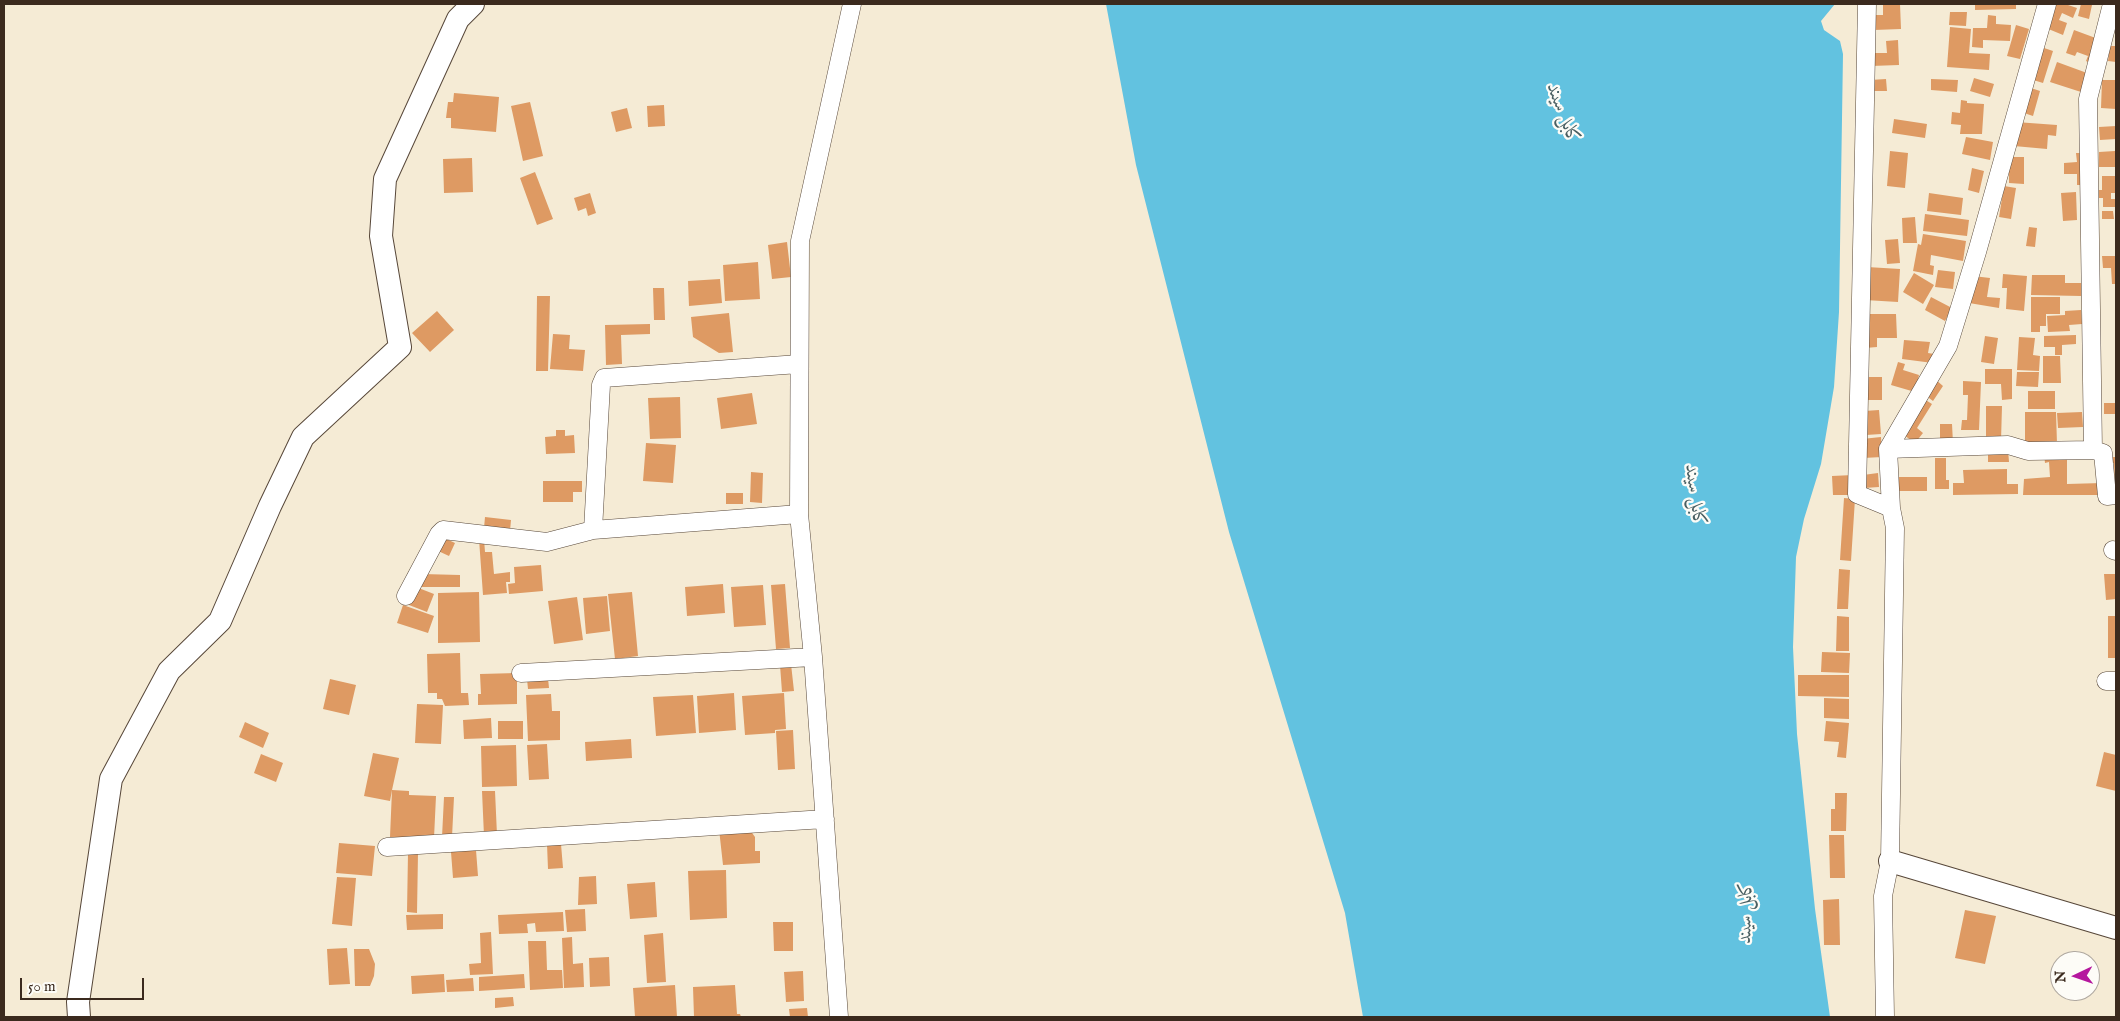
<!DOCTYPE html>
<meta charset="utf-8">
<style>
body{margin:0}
#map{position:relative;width:2120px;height:1021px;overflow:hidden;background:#f5ebd5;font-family:"IM FELL English",serif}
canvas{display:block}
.frame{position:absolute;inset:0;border:5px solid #3b2a1e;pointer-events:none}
.north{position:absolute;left:2050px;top:951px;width:50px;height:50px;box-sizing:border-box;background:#fdfcf7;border:1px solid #afa8a0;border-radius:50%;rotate:267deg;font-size:14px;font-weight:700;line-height:20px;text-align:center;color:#3b2a1e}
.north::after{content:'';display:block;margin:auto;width:18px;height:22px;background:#b5179e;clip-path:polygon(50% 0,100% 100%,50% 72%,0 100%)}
.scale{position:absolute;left:20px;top:978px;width:124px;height:22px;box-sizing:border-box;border:2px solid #3b2a1e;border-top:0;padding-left:6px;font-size:15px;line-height:18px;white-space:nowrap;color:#3b2a1e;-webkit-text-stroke:4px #fdfcf7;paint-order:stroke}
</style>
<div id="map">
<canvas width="2120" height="1021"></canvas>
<div class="frame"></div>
<div class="north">N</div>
<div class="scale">50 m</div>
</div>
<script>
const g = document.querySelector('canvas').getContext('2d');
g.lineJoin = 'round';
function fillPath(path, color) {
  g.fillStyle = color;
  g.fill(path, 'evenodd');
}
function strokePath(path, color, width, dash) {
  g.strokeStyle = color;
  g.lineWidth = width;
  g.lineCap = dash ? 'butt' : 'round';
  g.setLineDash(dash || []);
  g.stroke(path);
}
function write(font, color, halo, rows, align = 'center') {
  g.font = font + ' "IM FELL English",Amiri,serif';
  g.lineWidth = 4.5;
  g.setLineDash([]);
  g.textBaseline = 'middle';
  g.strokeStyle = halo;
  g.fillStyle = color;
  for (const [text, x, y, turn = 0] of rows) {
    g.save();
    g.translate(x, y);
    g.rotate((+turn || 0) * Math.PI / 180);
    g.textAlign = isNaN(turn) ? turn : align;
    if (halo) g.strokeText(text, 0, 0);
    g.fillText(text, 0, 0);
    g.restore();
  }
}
const water = new Path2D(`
 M 1106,4 L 1835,4 L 1821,21 L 1824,30 L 1840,41 L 1843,54 L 1839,312 L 1834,387 L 1821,464 L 1804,519 L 1796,557 L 1793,647 L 1797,734 L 1815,909 L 1830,1017 L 1363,1017 L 1345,913 L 1229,532 L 1136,165 Z`);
const building = new Path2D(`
 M 1883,4 L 1900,4 L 1901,29 L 1874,30 L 1874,15 L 1883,15 Z
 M 1975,4 L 2016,4 L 2016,9 L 1975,10 Z
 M 2055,4 L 2065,4 L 2077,8 L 2073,18 L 2062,13 L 2059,20 L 2067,23 L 2063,35 L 2046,28 Z
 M 2081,4 L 2092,5 L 2089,19 L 2078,16 Z
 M 1950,12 L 1967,12 L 1966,26 L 1949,25 Z
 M 1988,15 L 1996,16 L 1996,24 L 2011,25 L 2010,41 L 1983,40 L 1983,48 L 1972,47 L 1973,28 L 1987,28 Z
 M 2016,25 L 2029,29 L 2020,59 L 2007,56 Z
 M 1950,27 L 1971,29 L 1969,53 L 1990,54 L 1989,70 L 1947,67 Z
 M 2074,30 L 2101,40 L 2092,64 L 2086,61 L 2088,56 L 2077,52 L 2075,56 L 2066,53 Z
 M 1898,40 L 1899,65 L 1871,66 L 1871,53 L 1887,53 L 1886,41 Z
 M 2110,46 L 2116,46 L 2116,62 L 2108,61 Z
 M 2041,47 L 2053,51 L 2043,83 L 2030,79 Z
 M 2057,62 L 2087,73 L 2081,92 L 2050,82 Z
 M 1974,78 L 1994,84 L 1990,97 L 1970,91 Z
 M 1886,79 L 1887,91 L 1870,91 L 1870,80 Z
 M 1931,79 L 1958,80 L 1957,92 L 1931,90 Z
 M 2102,80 L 2116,80 L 2116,109 L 2101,108 Z
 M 2028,87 L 2040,91 L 2033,116 L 2021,112 Z
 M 454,93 L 499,97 L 496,132 L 451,128 L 451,118 L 446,118 L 448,102 L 453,102 Z
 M 1961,100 L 1967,101 L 1967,103 L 1984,104 L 1982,134 L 1960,134 L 1961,125 L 1951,124 L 1952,112 L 1960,113 Z
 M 530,102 L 543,156 L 523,161 L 511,106 Z
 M 664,105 L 665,126 L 648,127 L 647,106 Z
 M 627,108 L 632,128 L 616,132 L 611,112 Z
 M 1894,119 L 1927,124 L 1925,138 L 1892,133 Z
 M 2016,122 L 2057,125 L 2056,136 L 2048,135 L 2047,149 L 2014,146 Z
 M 2116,126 L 2116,139 L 2100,140 L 2099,127 Z
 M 1966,137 L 1993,142 L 1990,160 L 1962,154 Z
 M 1890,151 L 1908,153 L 1905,188 L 1887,186 Z
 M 2115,151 L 2116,167 L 2099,167 L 2099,152 Z
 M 2076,153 L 2081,153 L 2082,185 L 2077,185 L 2077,174 L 2064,174 L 2064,163 L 2077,162 Z
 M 2009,157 L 2024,157 L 2024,184 L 2009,183 Z
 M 472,158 L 473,192 L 444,193 L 443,159 Z
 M 1972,168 L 1984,171 L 1979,193 L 1968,190 Z
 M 535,172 L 553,219 L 537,225 L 520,178 Z
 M 2102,176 L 2116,176 L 2116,193 L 2111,193 L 2111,199 L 2116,199 L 2116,207 L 2103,207 L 2103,198 L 2099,198 L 2099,190 L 2102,190 Z
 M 2004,186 L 2016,188 L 2011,219 L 1999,217 Z
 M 2076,192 L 2077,220 L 2063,221 L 2061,193 Z
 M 590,193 L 596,213 L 588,216 L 586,208 L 578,211 L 574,198 Z
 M 1929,193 L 1963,198 L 1961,215 L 1927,211 Z
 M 2102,211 L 2113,211 L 2114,219 L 2102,219 Z
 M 1925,214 L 1969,220 L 1967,236 L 1923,231 Z
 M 1915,217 L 1917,243 L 1903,243 L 1902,218 Z
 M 2029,227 L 2037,228 L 2035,247 L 2026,246 Z
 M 1923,234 L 1966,241 L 1963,261 L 1931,255 L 1930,265 L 1934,266 L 1933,275 L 1913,271 L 1918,244 L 1921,245 Z
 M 1898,239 L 1900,263 L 1887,264 L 1885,240 Z
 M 787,242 L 791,277 L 772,279 L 768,245 Z
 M 2102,256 L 2116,256 L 2116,284 L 2112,284 L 2111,268 L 2103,268 Z
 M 758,262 L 760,299 L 725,301 L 723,265 Z
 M 1867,267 L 1900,269 L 1898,302 L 1865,300 Z
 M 1938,270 L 1955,272 L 1953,289 L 1935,287 Z
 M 1914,273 L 1934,285 L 1923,304 L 1903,292 Z
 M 2003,274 L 2027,276 L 2024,311 L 2006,309 L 2007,288 L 2002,288 Z
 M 2032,275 L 2065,275 L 2065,283 L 2081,283 L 2081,296 L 2031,295 Z
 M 1973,276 L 1990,278 L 1987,297 L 2000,298 L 1999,308 L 1969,303 Z
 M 720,279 L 722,303 L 689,306 L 688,281 Z
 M 653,288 L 664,288 L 665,320 L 654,320 Z
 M 537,296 L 550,296 L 548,371 L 536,371 Z
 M 1931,297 L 1952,308 L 1945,321 L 1925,310 Z
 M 2031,297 L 2060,297 L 2060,314 L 2046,314 L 2046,326 L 2040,326 L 2040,332 L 2031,332 Z
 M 2081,310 L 2082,324 L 2069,325 L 2070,331 L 2048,332 L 2047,316 L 2065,315 L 2065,311 Z
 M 437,311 L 454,330 L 430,352 L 412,333 Z
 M 729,313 L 733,352 L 719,353 L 693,337 L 691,317 Z
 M 1864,314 L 1896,314 L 1897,338 L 1877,338 L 1877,347 L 1865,348 Z
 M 650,324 L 650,334 L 621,335 L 622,364 L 606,365 L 605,325 Z
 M 553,334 L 570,335 L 569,349 L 585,350 L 583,371 L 550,369 Z
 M 2076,335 L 2076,344 L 2062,345 L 2062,355 L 2055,355 L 2055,347 L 2044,347 L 2044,336 Z
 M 1985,336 L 1998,338 L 1994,364 L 1981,362 Z
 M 2019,337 L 2035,338 L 2033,355 L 2040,356 L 2039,371 L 2017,370 Z
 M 1904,340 L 1930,342 L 1928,353 L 1934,354 L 1933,363 L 1902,359 Z
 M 2043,356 L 2060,356 L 2061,383 L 2043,383 Z
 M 1898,362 L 1905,364 L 1903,370 L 1919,375 L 1915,392 L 1891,385 Z
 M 1985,369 L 2012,369 L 2012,399 L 2002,400 L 2001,384 L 1985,384 Z
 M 2017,372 L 2039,372 L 2038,387 L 2016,386 Z
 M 1867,377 L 1882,377 L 1882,400 L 1867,400 Z
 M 1935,379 L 1943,386 L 1933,401 L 1925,395 Z
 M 1963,381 L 1981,382 L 1979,430 L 1961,430 L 1962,420 L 1967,420 L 1968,395 L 1963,395 Z
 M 2028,391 L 2055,391 L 2055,409 L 2028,409 Z
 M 752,393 L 757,424 L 721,429 L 717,398 Z
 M 680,397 L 681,438 L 650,439 L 648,398 Z
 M 1924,399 L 1932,404 L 1917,428 L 1923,433 L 1915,443 L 1901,433 Z
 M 2104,403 L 2116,403 L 2116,414 L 2104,414 Z
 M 1986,406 L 2002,406 L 2001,441 L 1986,440 Z
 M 1879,410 L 1881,434 L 1866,435 L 1864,411 Z
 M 2025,412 L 2056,412 L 2057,444 L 2025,444 Z
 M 2082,412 L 2083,427 L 2058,428 L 2057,413 Z
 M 1940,424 L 1952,424 L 1953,443 L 1940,442 Z
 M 556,430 L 565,430 L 565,436 L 574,435 L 575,453 L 546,454 L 545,437 L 556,436 Z
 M 1881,437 L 1882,457 L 1863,458 L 1862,439 Z
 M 646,443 L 676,445 L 673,483 L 643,481 Z
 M 1988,449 L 2008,449 L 2009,462 L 1988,462 Z
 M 2044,454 L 2067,454 L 2067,484 L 2102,483 L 2103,495 L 2023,495 L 2024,479 L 2050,477 L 2049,462 L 2045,463 Z
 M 2109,457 L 2116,457 L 2116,488 L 2115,488 L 2114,463 L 2109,463 Z
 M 1935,458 L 1946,458 L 1946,480 L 1949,480 L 1949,489 L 1935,489 Z
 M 2007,469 L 2007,484 L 2018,484 L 2018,494 L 1953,495 L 1953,483 L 1964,483 L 1963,470 Z
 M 751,472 L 763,473 L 762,503 L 750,502 Z
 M 1878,473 L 1879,487 L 1864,488 L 1863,475 Z
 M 1853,475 L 1853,495 L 1833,495 L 1832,476 Z
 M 1895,477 L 1927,477 L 1927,491 L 1895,491 Z
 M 543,481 L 582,481 L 582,492 L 573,492 L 573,502 L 543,502 Z
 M 726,493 L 743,493 L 743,504 L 726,504 Z
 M 1844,498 L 1855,499 L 1851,561 L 1840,560 Z
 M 485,517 L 511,520 L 510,531 L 484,528 Z
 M 442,537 L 455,543 L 449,556 L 436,550 Z
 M 479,539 L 484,539 L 485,552 L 492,552 L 494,574 L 510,572 L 510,582 L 506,582 L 507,593 L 483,595 Z
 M 541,565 L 543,591 L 509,594 L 508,584 L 515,583 L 514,567 Z
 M 1839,569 L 1850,570 L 1848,609 L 1837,609 Z
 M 422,574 L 460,575 L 460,587 L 422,587 Z
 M 2104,574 L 2116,574 L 2116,599 L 2106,600 Z
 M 723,584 L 725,613 L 687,616 L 685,587 Z
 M 785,584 L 790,648 L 776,649 L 771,585 Z
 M 763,585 L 766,625 L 734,627 L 731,587 Z
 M 416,587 L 434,594 L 427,612 L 409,605 Z
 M 479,592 L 480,642 L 438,643 L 438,593 Z
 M 632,592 L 638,656 L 615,659 L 608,594 Z
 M 607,596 L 610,631 L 586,634 L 583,598 Z
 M 577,597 L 583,640 L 554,644 L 548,601 Z
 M 403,605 L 434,616 L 428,633 L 397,623 Z
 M 1837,616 L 1849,617 L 1849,651 L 1836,651 Z
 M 2108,616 L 2116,616 L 2116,658 L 2108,658 Z
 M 1822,652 L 1850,653 L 1849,673 L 1821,672 Z
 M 460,653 L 461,693 L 468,693 L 469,705 L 445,706 L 442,699 L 437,699 L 437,693 L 428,693 L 427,654 Z
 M 791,664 L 794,691 L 782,692 L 780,665 Z
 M 517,673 L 517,704 L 478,705 L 478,694 L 481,694 L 480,674 Z
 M 1798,675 L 1849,675 L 1849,697 L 1798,696 Z
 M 548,678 L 549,688 L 528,689 L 527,679 Z
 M 330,679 L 356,685 L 349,715 L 323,709 Z
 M 734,693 L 736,730 L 699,733 L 697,696 Z
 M 784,693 L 786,729 L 775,730 L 775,733 L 745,735 L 742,696 Z
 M 551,694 L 552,711 L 560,711 L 560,740 L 528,741 L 526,695 Z
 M 693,695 L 696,733 L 656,736 L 653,697 Z
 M 1824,698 L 1849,699 L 1849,719 L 1824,718 Z
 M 417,704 L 443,705 L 441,744 L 415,743 Z
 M 491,718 L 492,738 L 464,739 L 463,720 Z
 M 498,721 L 523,721 L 523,739 L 498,739 Z
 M 1826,721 L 1849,723 L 1846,758 L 1837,757 L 1839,742 L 1824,741 Z
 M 245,722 L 269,733 L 263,748 L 239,737 Z
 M 793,730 L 795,769 L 778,770 L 776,731 Z
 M 631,739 L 632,758 L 586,761 L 585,742 Z
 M 547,744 L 549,779 L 529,780 L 527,745 Z
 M 516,745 L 517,786 L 482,787 L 481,746 Z
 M 2104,752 L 2116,755 L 2116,791 L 2096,786 Z
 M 373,753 L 399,758 L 392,790 L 409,791 L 409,795 L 436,796 L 434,838 L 390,837 L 392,790 L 390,801 L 364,796 Z
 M 261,754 L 283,763 L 276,782 L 254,773 Z
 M 482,791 L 495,791 L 497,835 L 484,836 Z
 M 1835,793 L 1847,793 L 1846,831 L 1831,831 L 1831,809 L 1835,809 Z
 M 444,797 L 454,797 L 452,837 L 442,837 Z
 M 719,829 L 750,830 L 755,837 L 755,851 L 760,851 L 760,863 L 723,865 Z
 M 1829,835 L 1844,835 L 1845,878 L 1830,878 Z
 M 339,843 L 375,846 L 372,876 L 336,873 Z
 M 547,844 L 561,844 L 563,868 L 548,869 Z
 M 476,850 L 478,876 L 453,878 L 451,852 Z
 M 408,853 L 418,853 L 417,913 L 407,912 Z
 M 726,870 L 727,918 L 690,920 L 688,871 Z
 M 596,876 L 597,904 L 578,905 L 579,877 Z
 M 337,877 L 356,878 L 352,926 L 332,924 Z
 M 655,882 L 657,917 L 630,919 L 627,884 Z
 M 1839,899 L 1840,945 L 1824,945 L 1823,900 Z
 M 585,909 L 586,931 L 567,932 L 565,910 Z
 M 1965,910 L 1996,916 L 1985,964 L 1955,958 Z
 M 563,912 L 564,931 L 536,932 L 535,923 L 527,924 L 528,933 L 499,934 L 498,915 Z
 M 443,914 L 443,929 L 407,930 L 406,915 Z
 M 773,922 L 793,922 L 793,951 L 774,951 Z
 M 491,932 L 493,974 L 470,975 L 469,964 L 481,963 L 480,933 Z
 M 663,933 L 666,982 L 647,983 L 644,935 Z
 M 572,937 L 573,964 L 583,963 L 584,987 L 564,988 L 562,938 Z
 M 528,941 L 546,941 L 547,970 L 562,970 L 563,988 L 530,990 Z
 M 347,948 L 350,984 L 329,985 L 327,949 Z
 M 354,949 L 369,949 L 375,964 L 374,976 L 370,986 L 355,986 Z
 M 609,957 L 610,986 L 590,987 L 589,958 Z
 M 803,971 L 804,1001 L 786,1002 L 784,972 Z
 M 444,974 L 445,992 L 412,994 L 411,976 Z
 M 524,974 L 525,988 L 479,991 L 479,977 Z
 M 473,978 L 474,991 L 447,992 L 446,980 Z
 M 675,985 L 677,1017 L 635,1017 L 633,988 Z
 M 735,985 L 737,1014 L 740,1014 L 741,1017 L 694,1017 L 693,987 Z
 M 513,997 L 514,1006 L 495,1008 L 495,998 Z
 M 807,1008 L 808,1017 L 790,1017 L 789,1009 Z`);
const minor = new Path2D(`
 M 1867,4 L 1857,494 L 1891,508 L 1895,528 L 1890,861 L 1883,896 L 1885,1017
 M 1888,449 L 2008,445 L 2028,451 L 2093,450 L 2088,99 L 2111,8
 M 2093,450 L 2103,453 L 2107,496 L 2116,495
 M 1891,508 L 1888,449 L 1948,346 L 1977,252 L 2047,4
 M 593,530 L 601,385 L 604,378 L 799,364
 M 2113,550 L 2116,551
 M 406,596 L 439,534 L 443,530 L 547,542 L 593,530 L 799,514
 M 521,673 L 813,657
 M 2106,681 L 2116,681
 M 387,847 L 825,819
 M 839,1017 L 813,657 L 799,514 L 800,241 L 852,4`);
const tertiary = new Path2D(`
 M 1890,861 L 2116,928
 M 79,1017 L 78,1002 L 111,779 L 169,671 L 220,621 L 270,506 L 303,437 L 400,347 L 381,236 L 385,179 L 458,19 L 473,4`);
const waterNames = [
 ["کابل سيند",1562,114,69],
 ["کابل سيند",1694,496,82],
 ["کابل سيند",1747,912,-89]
];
fillPath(water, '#62c2e0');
fillPath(building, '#de9a63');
strokePath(minor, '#574739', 19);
strokePath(tertiary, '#574739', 24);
strokePath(minor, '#fff', 18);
strokePath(tertiary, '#fff', 22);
write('italic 19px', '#495f62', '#fdfcf7', waterNames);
</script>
